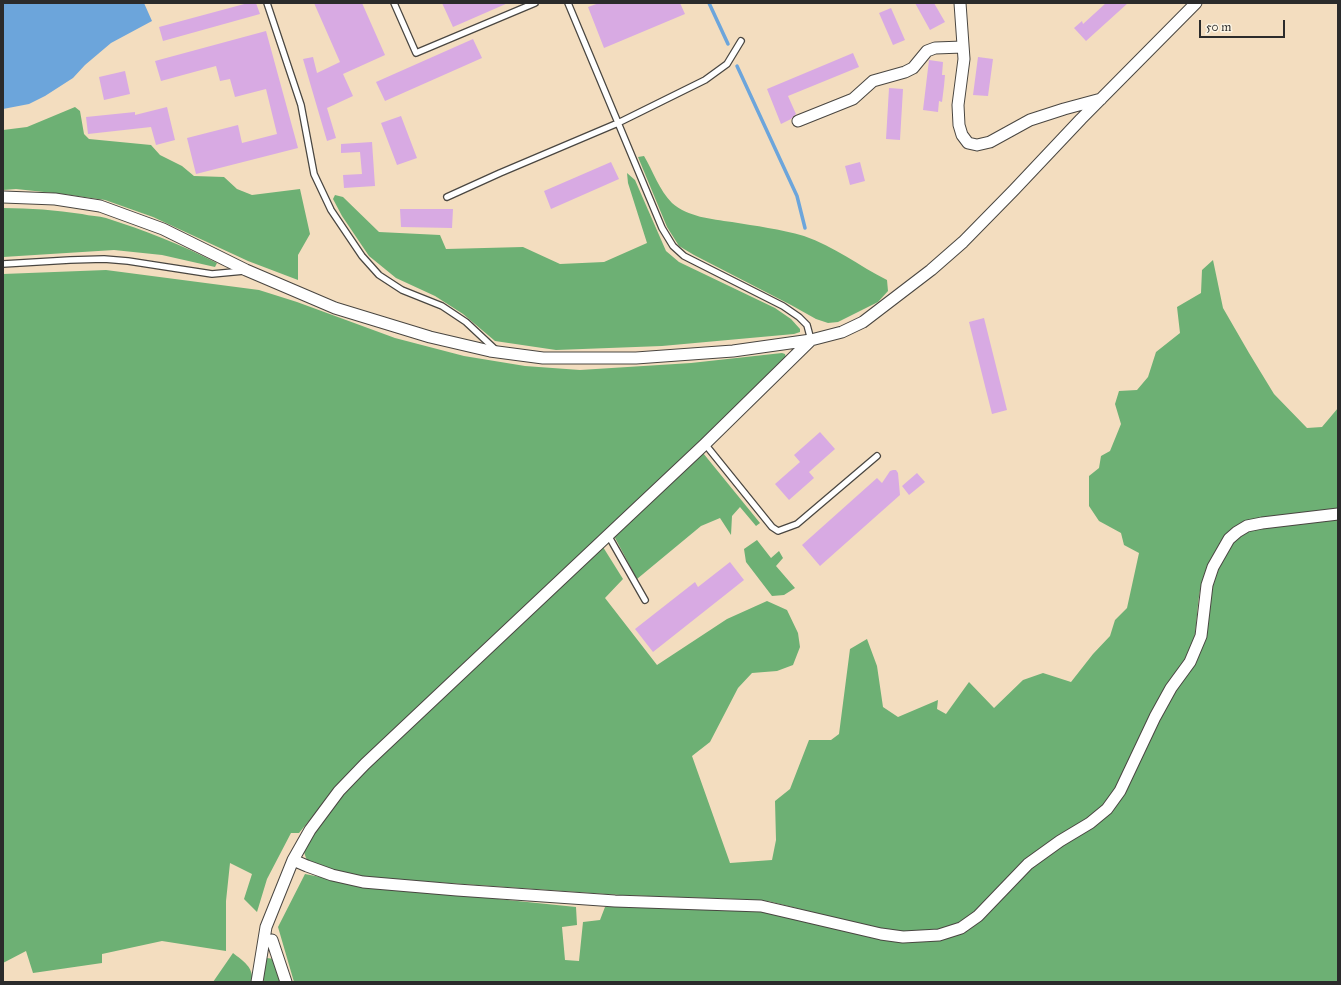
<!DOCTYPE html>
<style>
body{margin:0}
#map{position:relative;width:1341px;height:985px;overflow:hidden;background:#f3ddbf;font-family:"IM FELL Great Primer",serif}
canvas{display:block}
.frame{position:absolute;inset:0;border:4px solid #2b2b2b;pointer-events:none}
.scale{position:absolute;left:1199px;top:20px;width:86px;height:18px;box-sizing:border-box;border:2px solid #2b2b2b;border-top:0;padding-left:5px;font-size:12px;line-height:14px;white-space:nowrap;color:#2b2b2b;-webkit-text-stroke:3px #fcf5e5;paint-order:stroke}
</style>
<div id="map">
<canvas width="1341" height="985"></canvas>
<div class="frame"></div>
<div class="scale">50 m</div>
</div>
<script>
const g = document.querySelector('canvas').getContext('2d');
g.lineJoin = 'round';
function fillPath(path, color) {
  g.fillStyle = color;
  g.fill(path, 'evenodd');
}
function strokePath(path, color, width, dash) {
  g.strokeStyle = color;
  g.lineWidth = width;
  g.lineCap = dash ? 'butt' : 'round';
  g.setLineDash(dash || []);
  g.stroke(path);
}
const forest = new Path2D(`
 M 75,107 L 80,111 L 84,134 L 89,139 L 151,145 L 160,155 L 182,166 L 194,176 L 224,177 L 237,189 L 252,195 L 300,189 L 310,234 L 298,255 L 298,280 L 248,261 L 153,217 L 105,200 L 63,194 L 16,189 L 3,190 L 3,130 L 27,127 Z
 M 644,156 C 653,171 659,190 672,203 C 688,217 711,219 732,222 C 756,226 780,229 804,236 C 834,246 859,266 887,280 L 888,291 L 878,302 L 838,322 L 828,323 L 816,319 L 791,305 L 694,255 L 679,246 L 667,227 L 638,157 Z
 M 627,173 L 635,180 L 666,251 L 679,262 L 775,308 L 791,319 L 800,329 L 800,332 L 794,334 L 662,346 L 556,350 L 495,341 L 463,314 L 435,296 L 396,278 L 369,256 L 342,216 L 333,199 L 335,195 L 343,197 L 379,232 L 440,235 L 446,249 L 523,247 L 560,264 L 604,262 L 647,243 L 628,183 Z
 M 3,208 C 30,208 56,210 82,214 C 90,216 99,216 106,218 C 144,230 182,245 217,263 L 215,267 L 162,255 L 114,250 L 3,257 Z
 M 1213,260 L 1223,308 L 1249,353 L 1274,394 L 1307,428 L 1322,427 L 1338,408 L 1338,510 L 1305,515 L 1225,538 C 1215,552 1207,565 1202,582 C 1196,603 1198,627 1192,648 L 1117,792 L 1106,805 L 974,914 L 958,925 L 937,930 L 904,932 L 880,929 L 768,901 L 735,899 L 620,895 L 362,877 L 310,865 L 306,858 L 303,849 L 319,823 L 369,766 L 603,547 L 623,579 L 605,598 L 657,665 L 727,619 L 767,601 L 787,610 L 798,633 L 800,647 L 793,665 L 777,671 L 752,673 L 738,688 L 710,742 L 692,756 L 730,863 L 772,860 L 776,840 L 775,801 L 790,789 L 809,740 L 831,740 L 839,734 L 850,649 L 867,639 L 877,666 L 883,707 L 898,717 L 938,700 L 937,709 L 946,714 L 969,682 L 994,708 L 1023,680 L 1043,673 L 1071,682 L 1093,654 L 1110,636 L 1115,620 L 1127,608 L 1139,553 L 1124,545 L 1121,533 L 1099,521 L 1089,506 L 1089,476 L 1099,468 L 1101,456 L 1110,451 L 1121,424 L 1115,404 L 1119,391 L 1137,390 L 1148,377 L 1156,352 L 1180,333 L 1177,307 L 1201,293 L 1202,270 Z
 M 106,270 L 259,290 L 297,302 L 395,338 L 464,356 L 525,366 L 580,370 L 691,363 L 782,353 L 785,354 L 786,358 L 783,364 L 345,777 L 299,833 L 291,833 L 267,879 L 257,912 L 244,899 L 252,874 L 230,863 L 226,901 L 226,951 L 162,941 L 102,954 L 102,963 L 33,973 L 26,951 L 3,963 L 3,274 Z
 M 703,453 L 760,523 L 756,526 L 740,507 L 732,516 L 731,535 L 720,518 L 701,526 L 637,579 L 614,536 Z
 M 1338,519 L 1338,982 L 294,982 L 278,927 L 305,874 L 361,885 L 576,907 L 577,925 L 562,927 L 565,960 L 579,961 L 583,922 L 600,920 L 605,907 L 617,905 L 763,911 L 879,938 L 903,943 L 939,938 L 961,932 L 1030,867 L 1123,793 L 1206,616 L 1216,570 L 1233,542 L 1240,535 L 1249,531 L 1264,527 L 1305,524 Z
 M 757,540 L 771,558 L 779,551 L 783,558 L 776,566 L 795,588 L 784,595 L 772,596 L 746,562 L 744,549 Z
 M 233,953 C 243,961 254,967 252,982 L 213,982 Z
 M 267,958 L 274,959 L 283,982 L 264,982 L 264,963 Z`);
const water = new Path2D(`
 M 3,3 L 144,3 L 152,21 L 111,43 L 85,65 L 73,78 L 45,96 L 29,104 L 3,109 Z`);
const stream = new Path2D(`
 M 709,3 L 728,44
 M 737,66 L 797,196 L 805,228`);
const building = new Path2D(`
 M 248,3 L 256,3 L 260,14 L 163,41 L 159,27 Z
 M 314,3 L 362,3 L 385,55 L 343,74 L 353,96 L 327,108 L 336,138 L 327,141 L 303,59 L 313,57 L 317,73 L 340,62 Z
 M 442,3 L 508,3 L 453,27 Z
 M 599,3 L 680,3 L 685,14 L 604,48 L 588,7 Z
 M 915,3 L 934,3 L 945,22 L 930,30 Z
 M 1106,3 L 1128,3 L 1086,41 L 1074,28 L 1082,21 L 1083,24 Z
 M 891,8 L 905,40 L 893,45 L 879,13 Z
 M 266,31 L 298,148 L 196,174 L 187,138 L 238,125 L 242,143 L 277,134 L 266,89 L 235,97 L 230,79 L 220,81 L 216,66 L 161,81 L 155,61 Z
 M 473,39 L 482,58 L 385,101 L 376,82 Z
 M 853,53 L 859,67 L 788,96 L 796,114 L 791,119 L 781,124 L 767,89 Z
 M 978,57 L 993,59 L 988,96 L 973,95 Z
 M 929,60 L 943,62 L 942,75 L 945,75 L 944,86 L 942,102 L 939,101 L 938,112 L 923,110 Z
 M 125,71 L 130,94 L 104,100 L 99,77 Z
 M 889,88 L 903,89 L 900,140 L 886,139 Z
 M 167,107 L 175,140 L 156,145 L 151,127 L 88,134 L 86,117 L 135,112 L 135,115 Z
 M 401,116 L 417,158 L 397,165 L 381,123 Z
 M 372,142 L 375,186 L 344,188 L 343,175 L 362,174 L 360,152 L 341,153 L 341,144 Z
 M 611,162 L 619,179 L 551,209 L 544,191 Z
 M 860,162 L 865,181 L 850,185 L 845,166 Z
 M 400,209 L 453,209 L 452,228 L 401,227 Z
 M 984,318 L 1007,410 L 992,414 L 969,322 Z
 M 820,432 L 835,449 L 809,472 L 814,478 L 789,500 L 775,484 L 800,462 L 794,455 Z
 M 893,470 L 896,470 L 898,473 L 900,495 L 820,566 L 802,545 L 877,478 L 882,483 L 890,471 Z
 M 917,473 L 925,482 L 909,495 L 902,486 Z
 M 730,562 L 744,580 L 653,652 L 635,629 L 695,582 L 698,587 Z`);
const lane = new Path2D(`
 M 267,3 L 301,105 L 314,174 L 331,210 L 362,256 L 379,275 L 402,290 L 442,306 L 466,322 L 497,351
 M 394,3 L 416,53 L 535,3
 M 568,3 L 662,228 L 673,246 L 684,256 L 783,306 L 799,317 L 807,325 L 811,340
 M 447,197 L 500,173 L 618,123 L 705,80 L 727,64 L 741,41
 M 3,264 L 70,260 L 104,259 L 128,261 L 212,274 L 244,271
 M 705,444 L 772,527 L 778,531 L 797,524 L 877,456
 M 608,535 L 645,600`);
const street = new Path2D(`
 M 960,3 L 964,59 L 958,105 L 959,125 L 962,135 L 968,143 L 977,145 L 990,142 L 1030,120 L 1064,109 L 1101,99
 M 798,121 L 853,99 L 873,81 L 905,72 L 913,68 L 927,51 L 935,48 L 963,47
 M 3,197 L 55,199 L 100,206 L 163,229 L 246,270 L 335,308 L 430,337 L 490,351 L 543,358 L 636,358 L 733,351 L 811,340 L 842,332 L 863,322 L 931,270 L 963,242 L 1014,190 L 1081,119 L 1196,3
 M 293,860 L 307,866 L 332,875 L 363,882 L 457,890 L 615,901 L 761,906 L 881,934 L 903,937 L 939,935 L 961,928 L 978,916 L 1028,864 L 1060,841 L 1090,823 L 1107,809 L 1120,791 L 1155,717 L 1171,688 L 1190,662 L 1201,636 L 1207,585 L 1213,567 L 1229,539 L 1237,532 L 1247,526 L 1262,523 L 1338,514
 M 272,940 L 286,982
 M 257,982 L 266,927 L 293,860 L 310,830 L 339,791 L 365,764 L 705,444 L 811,340`);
fillPath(forest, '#6db074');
fillPath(water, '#6ca5db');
strokePath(stream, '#6ca5db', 3.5);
fillPath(building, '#d8aae3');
strokePath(lane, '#494641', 8);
strokePath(street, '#494641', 13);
strokePath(lane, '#fff', 5.5);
strokePath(street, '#fff', 11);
</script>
